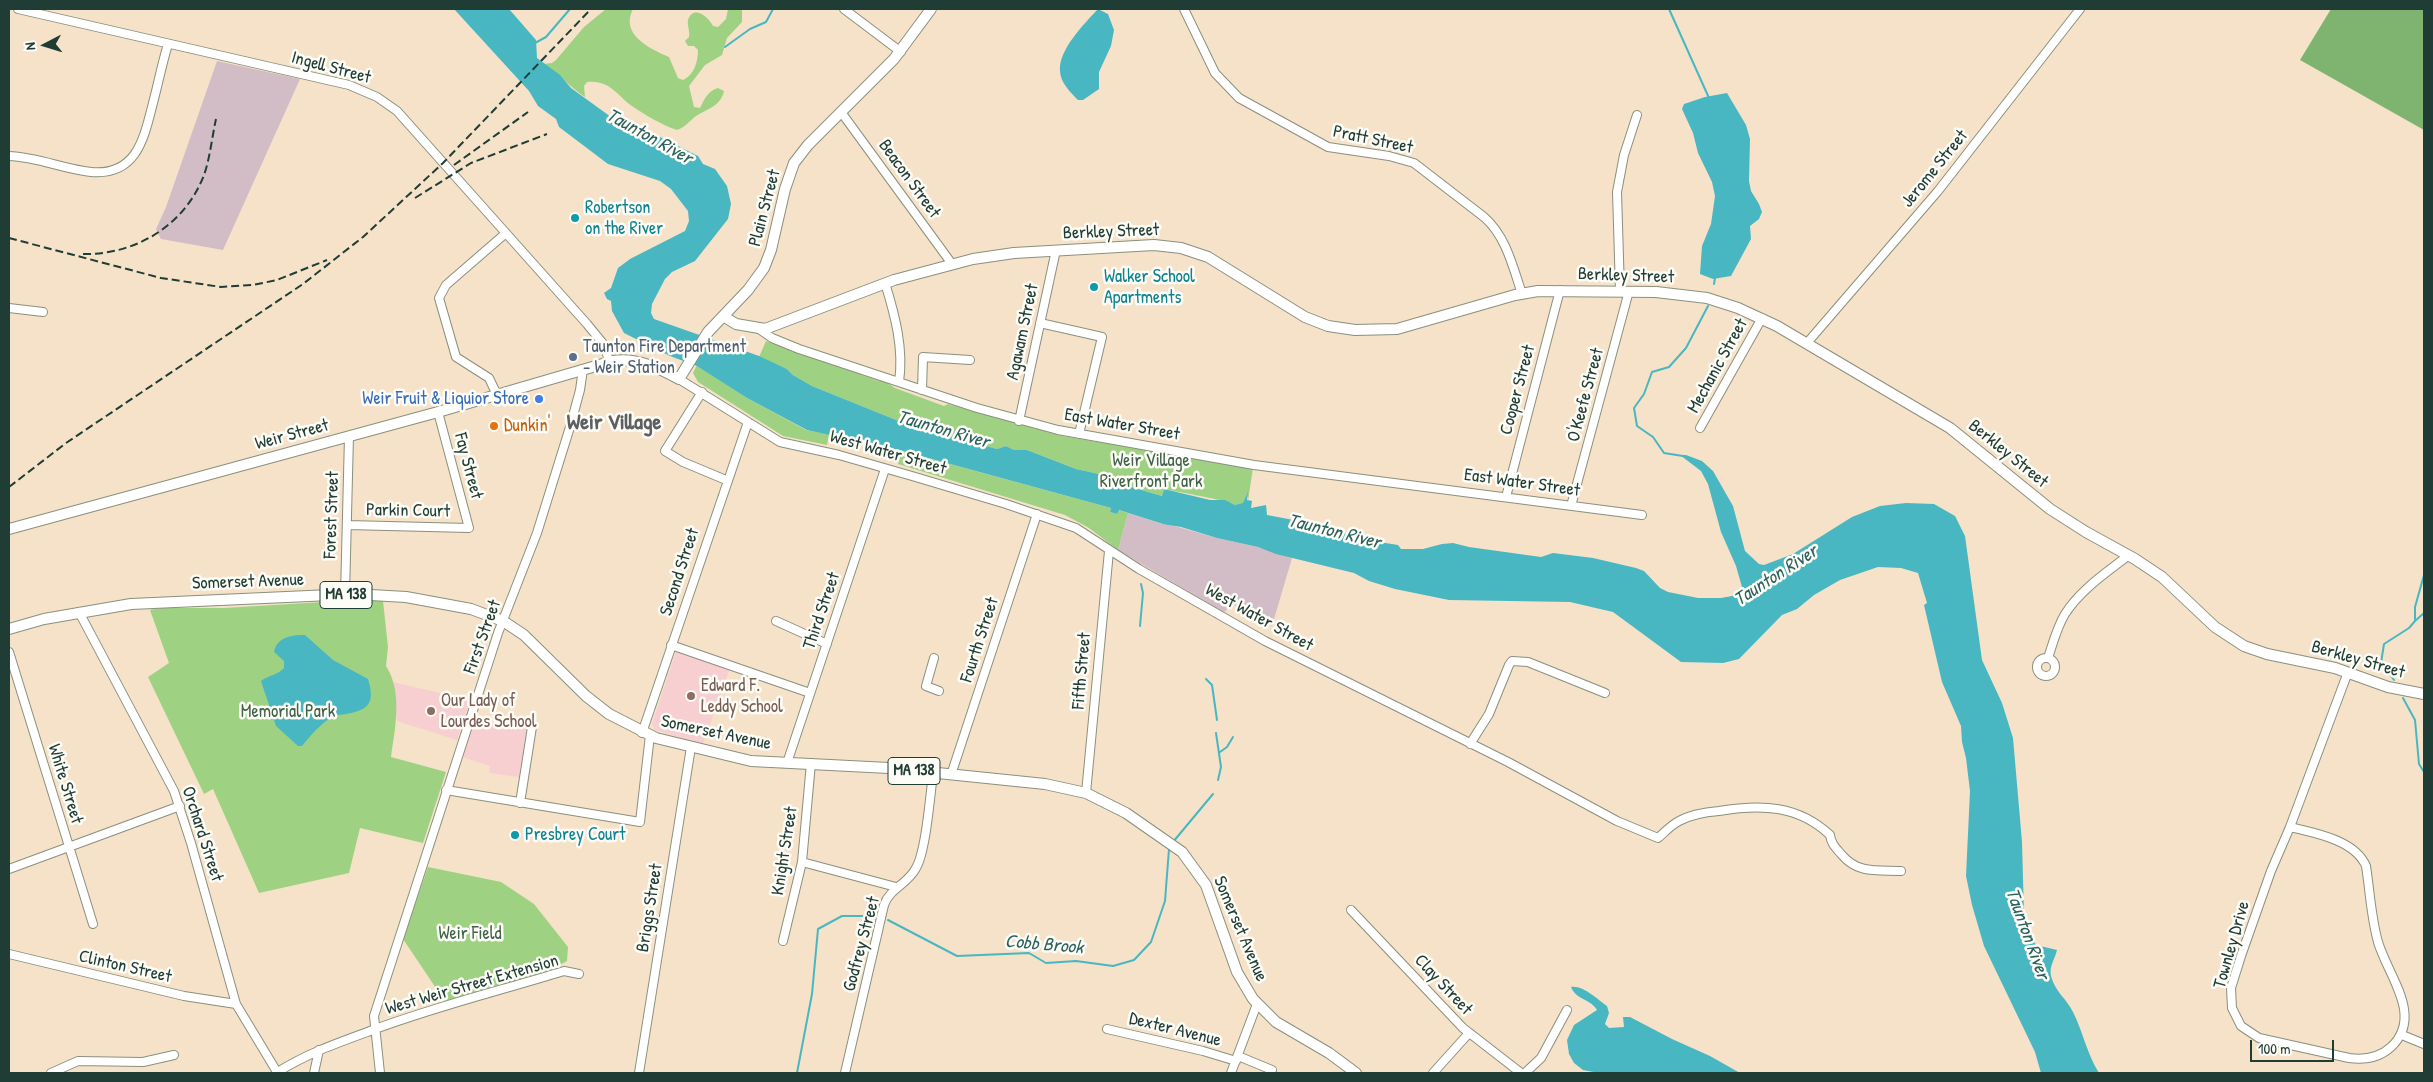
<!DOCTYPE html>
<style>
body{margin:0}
#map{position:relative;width:2433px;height:1082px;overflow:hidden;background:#f5e2c8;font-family:"Patrick Hand",sans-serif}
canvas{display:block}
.frame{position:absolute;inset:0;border:10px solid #1f3d34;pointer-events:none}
.north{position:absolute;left:20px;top:20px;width:50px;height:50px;-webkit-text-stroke:4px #fdfcf7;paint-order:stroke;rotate:265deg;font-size:14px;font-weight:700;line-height:20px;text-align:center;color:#1f3d34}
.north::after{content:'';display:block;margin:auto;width:18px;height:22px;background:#1f3d34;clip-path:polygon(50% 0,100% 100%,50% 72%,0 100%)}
.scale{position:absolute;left:2250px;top:1040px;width:84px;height:22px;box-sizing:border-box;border:2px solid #1f3d34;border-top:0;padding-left:6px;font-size:15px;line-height:18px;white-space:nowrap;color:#1f3d34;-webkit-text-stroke:4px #fdfcf7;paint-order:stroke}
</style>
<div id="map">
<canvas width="2433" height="1082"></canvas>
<div class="frame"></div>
<div class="north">N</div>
<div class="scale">100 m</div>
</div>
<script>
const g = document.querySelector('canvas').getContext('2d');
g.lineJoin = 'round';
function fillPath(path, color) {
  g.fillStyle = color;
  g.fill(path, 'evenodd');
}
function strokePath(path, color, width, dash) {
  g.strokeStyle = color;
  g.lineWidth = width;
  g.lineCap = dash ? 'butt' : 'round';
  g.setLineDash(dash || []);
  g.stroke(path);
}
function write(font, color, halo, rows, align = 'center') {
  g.font = font + ' "Patrick Hand",sans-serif';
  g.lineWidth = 5;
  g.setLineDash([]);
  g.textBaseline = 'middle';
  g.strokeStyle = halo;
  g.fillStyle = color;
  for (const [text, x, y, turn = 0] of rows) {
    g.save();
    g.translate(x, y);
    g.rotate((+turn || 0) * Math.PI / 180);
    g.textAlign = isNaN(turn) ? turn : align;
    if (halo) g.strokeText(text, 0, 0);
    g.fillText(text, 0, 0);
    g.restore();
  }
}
const built = new Path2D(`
 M 676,651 L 730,668 L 703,744 L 655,730 L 652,724 Z
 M 393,682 L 470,700 L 457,740 L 397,721 Z
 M 506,717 L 527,726 L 519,777 L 489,773 L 490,766 L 462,757 L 475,718 L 500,728 Z`);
const industrial = new Path2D(`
 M 217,61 L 300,79 L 223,250 L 161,239 L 156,229 L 166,207 Z
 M 1128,513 L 1162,524 L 1167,524 L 1217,538 L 1258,547 L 1292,558 L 1272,626 L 1234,605 L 1229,605 L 1226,611 L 1223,612 L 1118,550 Z`);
const green = new Path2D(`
 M 606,9 L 633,9 C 620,34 648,48 669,57 L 678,78 L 683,80 C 694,75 698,62 698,50 L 694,46 L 688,46 L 685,41 L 689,37 C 690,31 687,25 688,20 C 693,4 709,17 713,26 L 718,27 L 726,19 L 728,9 L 742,9 L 742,22 L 727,38 L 722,55 L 705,65 L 689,86 L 694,107 L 700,108 C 705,98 708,91 718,88 L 724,91 C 721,106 707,109 696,116 C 689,121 686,127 677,130 C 662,125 645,115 632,106 C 617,95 609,79 587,82 L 584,86 L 585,97 C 569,86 560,75 544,64 L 552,63 L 556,60 L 584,27 Z
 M 766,341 L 879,381 L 883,380 L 895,388 L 944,406 L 948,404 L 1062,436 L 1253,468 L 1248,501 L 1247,493 L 1243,504 L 1235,505 C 1228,500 1177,492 1164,489 L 1162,496 L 1124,485 L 1099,474 L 1076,469 L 1027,450 L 1014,450 L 1006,446 L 997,449 L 906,424 L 812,386 L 793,375 L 787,369 L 759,357 Z
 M 697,365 L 747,398 L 806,430 L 829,434 L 827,445 L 783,436 L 698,382 L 693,373 Z
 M 902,451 L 1111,508 L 1110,512 L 1117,514 L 1118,510 L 1128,513 L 1118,550 L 1089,528 L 1065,515 L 898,464 Z
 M 357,600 L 383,601 L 388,647 L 386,666 C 403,692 395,729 391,757 L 446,772 L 423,843 L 360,828 L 349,873 L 259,893 L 213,789 L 204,794 L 148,677 L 169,663 L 150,610 L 160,608 L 224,608 Z
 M 428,867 L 501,882 L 534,904 L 568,947 L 567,961 L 553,969 L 446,1003 L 403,939 Z`);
const forest = new Path2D(`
 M 2331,9 L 2424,9 L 2424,130 L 2300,60 Z`);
const water = new Path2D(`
 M 454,9 L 509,9 L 536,40 L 537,58 L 560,75 L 571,88 L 611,117 L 627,126 L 660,137 L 698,156 L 703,164 L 715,169 L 727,186 L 731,204 L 728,219 L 695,261 L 672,272 L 665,279 L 652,304 L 651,313 L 654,319 L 759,356 L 787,369 L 793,375 L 812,386 L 906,424 L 997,449 L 1006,446 L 1014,450 L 1027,450 L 1076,469 L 1099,474 L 1124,485 L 1162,496 L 1164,489 L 1210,500 L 1225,500 L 1235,505 L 1243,503 L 1248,491 L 1247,500 L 1252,501 L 1251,508 L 1266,505 L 1267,515 L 1341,529 L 1341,532 L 1360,539 L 1398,545 L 1401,549 L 1423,549 L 1442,544 L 1453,543 L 1469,547 L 1541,557 L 1553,553 L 1593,558 L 1636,568 L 1644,571 L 1660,588 L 1668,592 L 1698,598 L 1721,598 L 1732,596 L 1742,587 L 1736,566 L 1721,532 L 1708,484 L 1701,471 L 1680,455 L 1686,455 L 1702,461 L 1713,471 L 1733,506 L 1745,551 L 1759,564 L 1764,565 L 1793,554 L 1852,517 L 1880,506 L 1906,503 L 1934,504 L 1955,516 L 1965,536 L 1982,660 L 2002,703 L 2013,738 L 2022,842 L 2024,915 L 2027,928 L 2036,945 L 2057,950 C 2055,959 2049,966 2051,976 C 2055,992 2067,999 2073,1012 C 2083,1032 2087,1054 2099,1073 L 2041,1073 L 2035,1052 L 1984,946 L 1972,905 L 1966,876 L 1970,791 L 1966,758 L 1962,742 L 1961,726 L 1942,682 L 1924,605 L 1927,603 L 1918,573 L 1901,568 L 1878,567 L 1840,580 L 1814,595 L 1797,609 L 1782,615 L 1739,659 L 1723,663 L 1681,662 L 1613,612 L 1570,602 L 1449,600 L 1395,589 L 1369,581 L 1354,573 L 1276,554 L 1258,547 L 1217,538 L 1181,527 L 1163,524 L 1119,510 L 1117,514 L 1110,512 L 1111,508 L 899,450 L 807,430 L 747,398 L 697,366 L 670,356 L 624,333 L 612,311 L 611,301 L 607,299 L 604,293 L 611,288 L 618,268 L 630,259 L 685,231 L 689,221 L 688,211 L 671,189 L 660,181 L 608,164 L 559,127 L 556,119 L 538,106 L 529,91 Z
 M 1098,9 L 1108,14 L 1114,30 L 1111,46 L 1099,72 L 1099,89 L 1083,100 L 1078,100 C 1071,93 1060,82 1060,71 C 1058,50 1085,23 1098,9 Z
 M 1727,93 L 1746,125 L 1750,139 L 1749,181 L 1751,191 L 1759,204 L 1762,212 L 1759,219 L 1750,226 L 1751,239 L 1731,276 L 1713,279 L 1700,274 L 1702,246 L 1711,224 L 1715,196 L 1712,182 L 1698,153 L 1693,133 L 1682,109 L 1684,104 L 1705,97 Z
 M 305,635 L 333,660 L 368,679 C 375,702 370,710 346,714 C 342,715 338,714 334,716 C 321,723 311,735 302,746 L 298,746 L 276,726 L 261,681 C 269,675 278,675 284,668 L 284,661 L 274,652 C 277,637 291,635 305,635 Z
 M 1571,987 C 1583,985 1597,999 1607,1006 L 1609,1013 L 1605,1024 L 1609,1028 L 1624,1027 L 1623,1017 L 1630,1017 L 1672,1039 L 1710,1056 L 1740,1073 L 1599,1073 L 1583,1070 L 1574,1063 L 1569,1054 L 1567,1040 L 1574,1025 L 1597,1010 C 1591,999 1576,1000 1571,987 Z`);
const stream = new Path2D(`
 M 1669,9 L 1709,98
 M 535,43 L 546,37 L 570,9
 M 725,47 L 750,29 L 766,22 L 773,9
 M 1714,284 L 1715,278
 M 1683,456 L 1664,453 L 1653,437 L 1637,426 L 1634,408 L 1644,394 L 1652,372 L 1669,367 L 1686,348 L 1708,306
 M 2415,621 L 2424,613
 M 1140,626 L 1143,593 L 1141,584
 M 1206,679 L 1212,685 L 1217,720
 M 2394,680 L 2381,663 L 2384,644 L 2409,628 L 2415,621 L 2415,607 L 2424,575
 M 2403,698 L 2415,720 L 2419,764 L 2424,772
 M 1216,733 L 1221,767 L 1218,780
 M 1220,752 L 1227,747 L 1233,737
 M 1173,842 L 1213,794
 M 888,920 L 957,956 L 1029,953 L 1046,963 L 1076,961 L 1113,966 L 1134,960 L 1151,942 L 1165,901 L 1169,849
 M 797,1073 L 812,994 L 818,929 L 842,916 L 874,916`);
const minor = new Path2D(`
 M 18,9 L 349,85 L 377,97 L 397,111 L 587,324 L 605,346 L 609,362
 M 844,9 L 901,52
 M 1184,9 L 1215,73 L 1239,98 L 1328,147 L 1389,156 L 1414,163 L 1484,217 C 1506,236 1513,267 1522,294
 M 841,112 L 952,264
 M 9,156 C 38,157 63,169 91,172 C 137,176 144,138 153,103 C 158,84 162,64 168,44
 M 885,283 C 895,315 904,349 899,382
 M 1620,291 L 1617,192 L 1624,155 L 1637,115
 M 9,308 L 43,312
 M 1040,323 L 1102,337 L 1079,434
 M 759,329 L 772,338 L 799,349 L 977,408 L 1058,430 L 1254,465 L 1642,515
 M 1807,343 L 1938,191 L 2080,9
 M 679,379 L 780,442 L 839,455 L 912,476 L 1006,504 L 1076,528 L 1139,569 L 1265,641 L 1508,762 L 1617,821 L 1658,838 C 1664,833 1671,825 1679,821 C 1690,815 1707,812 1719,811 C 1761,804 1798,805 1830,835 C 1831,844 1836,848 1842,855 C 1858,874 1877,870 1901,871
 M 922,390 L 923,357 L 970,360
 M 702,392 L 665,451 L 683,462 L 726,480
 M 497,395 L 489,378 L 456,357 L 439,298 L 446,285 L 506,233
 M 1019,421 L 1056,250
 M 1700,428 L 1762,318
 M 1506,497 L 1560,290
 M 1571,506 L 1629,291
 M 347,525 L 469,528 L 438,412
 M 345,595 L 349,436
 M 79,612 L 174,791 L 191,843 L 236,1004 L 277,1072
 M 776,621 L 827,644
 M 671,645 L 810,693
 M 9,652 L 93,924
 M2037 667a9 9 0 1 1 18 0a9 9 0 1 1-18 0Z
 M 934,658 L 926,686 L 939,691
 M 2048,658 C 2053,643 2057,627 2065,614 C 2080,590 2107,572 2129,555
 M 642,733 L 748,422
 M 1470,744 L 1489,714 L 1509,665 L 1512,661 L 1528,662 L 1605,693
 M 787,763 L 885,469
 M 951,775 L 1037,514
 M 446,790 L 640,822 L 650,735
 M 1086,793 L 1109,551
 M 520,803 L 532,727
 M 2290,827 L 2271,871 L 2241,956 L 2231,988 L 2232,1008 L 2241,1026 L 2259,1038 L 2349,1058 C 2364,1060 2379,1058 2391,1047 C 2424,1016 2388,976 2378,942 C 2371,917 2370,892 2366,866 C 2355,840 2315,833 2290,827 L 2348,672
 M 802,862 L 896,887
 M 9,869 L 180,806
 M 1351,910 L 1463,1028 L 1521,1073
 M 783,941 L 802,862 L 811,763
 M 9,954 L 184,996 L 236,1004
 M 1107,1029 L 1203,1051 L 1236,1061
 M 2402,1035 L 2424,1044
 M 1238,1056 L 1272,1070
 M 51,1073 L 78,1061 L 143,1062 L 174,1055
 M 276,1073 C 306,1054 337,1043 370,1031 C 433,1007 499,991 564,971 L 579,974
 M 314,1073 L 319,1050
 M 380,1073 L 374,1016 L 498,633 L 537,533 L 570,427 L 580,390 L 583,369
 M 639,1073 L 691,747
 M 845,1073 L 884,905 C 890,888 908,884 916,868 C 926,851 930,796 933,774
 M 1231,1073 L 1257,1004
 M 1433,1073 L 1469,1033
 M 1525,1073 L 1541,1058 L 1567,1010`);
const major = new Path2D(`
 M 723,316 L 736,324 L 765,329 L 894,280 L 973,259 L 1014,253 L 1154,245 L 1181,248 L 1208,257 L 1305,317 L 1328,326 L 1355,330 L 1397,329 L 1515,295 L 1538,291 L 1656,292 L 1707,298 L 1738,308 L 1777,326 L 1950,428 L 2050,509 L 2086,532 L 2135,559 L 2162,577 L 2215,627 L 2244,646 L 2267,654 L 2335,668 L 2388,687 L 2424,694
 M 9,529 L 438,412 L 613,361 C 635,357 660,368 679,379 L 708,332 L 748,290 L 764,268 L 771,250 L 785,189 L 794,163 L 808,145 L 894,59 L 931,9
 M 9,629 L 44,619 L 131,604 L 353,594 L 406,597 L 471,609 L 503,621 L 524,635 L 586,696 L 609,714 L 656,738 L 751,761 L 889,768 L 1045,784 L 1086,793 L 1126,813 L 1182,852 L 1206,885 L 1237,972 L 1253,999 L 1276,1022 L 1329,1053 L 1356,1073`);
const rail = new Path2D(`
 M 454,165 L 528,112
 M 415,198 L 471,163 L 547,134
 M 9,238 L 161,278 L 221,287 L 253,285 L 277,280 L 327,260
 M 83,254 C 136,255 185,225 204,175 C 210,158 212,137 216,119
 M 9,487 L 66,443 L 303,284 L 363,237 L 443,163 L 591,9`);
const markers = [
 [575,218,5,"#0f9aa8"],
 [1094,287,5,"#0f9aa8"],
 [573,357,5,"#5c6f8a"],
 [539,399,5,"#3f7fe0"],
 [494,426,5,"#e8710a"],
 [691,696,5,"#8d6e63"],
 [431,711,5,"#8d6e63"],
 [515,835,5,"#0f9aa8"]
];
const shields = [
 [346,595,52],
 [914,771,52]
];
const shieldNames = [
 ["MA 138",346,595],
 ["MA 138",914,771]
];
const streetNames = [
 ["Ingell Street",331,68,15],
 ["Pratt Street",1373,140,12],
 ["Jerome Street",1935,169,-51],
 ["Beacon Street",909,179,54],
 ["Plain Street",765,208,-75],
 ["Berkley Street",1111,232,-2],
 ["Berkley Street",1626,276,2],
 ["Agawam Street",1023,332,-78],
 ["Mechanic Street",1718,366,-61],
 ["Cooper Street",1518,390,-75],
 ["O'Keefe Street",1586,395,-75],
 ["East Water Street",1122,425,10],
 ["Weir Street",292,435,-15],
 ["West Water Street",888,453,16],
 ["Berkley Street",2008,454,39],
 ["Fay Street",468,466,75],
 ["East Water Street",1522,483,8],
 ["Parkin Court",408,511,1],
 ["Forest Street",332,515,-88],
 ["Second Street",680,572,-72],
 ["Somerset Avenue",248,582,-2],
 ["Third Street",822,611,-71],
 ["West Water Street",1259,618,29],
 ["First Street",483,637,-70],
 ["Fourth Street",980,640,-72],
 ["Berkley Street",2358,660,16],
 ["Fifth Street",1082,671,-85],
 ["Somerset Avenue",716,733,12],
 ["White Street",65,784,73],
 ["Orchard Street",202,834,72],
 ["Knight Street",785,851,-81],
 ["Briggs Street",650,908,-81],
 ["Somerset Avenue",1240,929,67],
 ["Godfrey Street",862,944,-75],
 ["Townley Drive",2232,945,-74],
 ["Clinton Street",125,967,13],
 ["West Weir Street Extension",472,985,-16],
 ["Clay Street",1443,985,47],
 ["Dexter Avenue",1175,1030,14]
];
const cultureNames = [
 ["Robertson",585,208],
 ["on the River",585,229],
 ["Walker School",1104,277],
 ["Apartments",1104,298],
 ["Presbrey Court",525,835]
];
const serviceNames = [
 ["Taunton Fire Department",583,347],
 ["- Weir Station",583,368]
];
const shopNames = [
 ["Weir Fruit & Liquior Store",529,399]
];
const foodNames = [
 ["Dunkin'",504,426]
];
const parkNames = [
 ["Weir Village",1151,461],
 ["Riverfront Park",1151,482],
 ["Memorial Park",288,712],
 ["Weir Field",470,934]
];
const educationNames = [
 ["Edward F.",701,686],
 ["Leddy School",701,707],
 ["Our Lady of",441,701],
 ["Lourdes School",441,722]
];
const waterNames = [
 ["Taunton River",649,137,29],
 ["Taunton River",943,430,16],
 ["Taunton River",1334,532,14],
 ["Taunton River",1776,576,-33],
 ["Taunton River",2027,934,70],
 ["Cobb Brook",1044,945,5]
];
const districtNames = [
 ["Weir Village",614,423]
];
fillPath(built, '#f7cfd1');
fillPath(industrial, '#d2bdc6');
fillPath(green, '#9ed282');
fillPath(forest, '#7eb470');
fillPath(water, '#48b7c2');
strokePath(stream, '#48b7c2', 2);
strokePath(minor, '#8a907e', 10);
strokePath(major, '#8a907e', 12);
strokePath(minor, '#fff', 8);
strokePath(major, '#fff', 10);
strokePath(rail, '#1f3d34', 2, [8, 4]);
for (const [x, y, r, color] of markers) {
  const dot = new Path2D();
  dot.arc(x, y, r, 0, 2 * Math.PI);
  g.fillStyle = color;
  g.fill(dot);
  strokePath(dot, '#fdfcf7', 2);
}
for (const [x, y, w] of shields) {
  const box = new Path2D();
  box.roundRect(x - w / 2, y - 13.5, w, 27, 4);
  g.fillStyle = '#fdfcf7';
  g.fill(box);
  strokePath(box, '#1f3d34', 1);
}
write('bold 16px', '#1f3d34', null, shieldNames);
write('18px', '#1f3d34', '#fdfcf7', streetNames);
write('18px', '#0d838f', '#fdfcf7', cultureNames, 'left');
write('18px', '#4e5e75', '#fdfcf7', serviceNames, 'left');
write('18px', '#366cbe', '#fdfcf7', shopNames, 'right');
write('18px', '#c56008', '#fdfcf7', foodNames, 'left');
write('18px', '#3f6248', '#fdfcf7', parkNames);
write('18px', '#785e54', '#fdfcf7', educationNames, 'left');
write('italic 19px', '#2b625f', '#fdfcf7', waterNames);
write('bold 22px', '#5d5f62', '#fdfcf7', districtNames);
</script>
